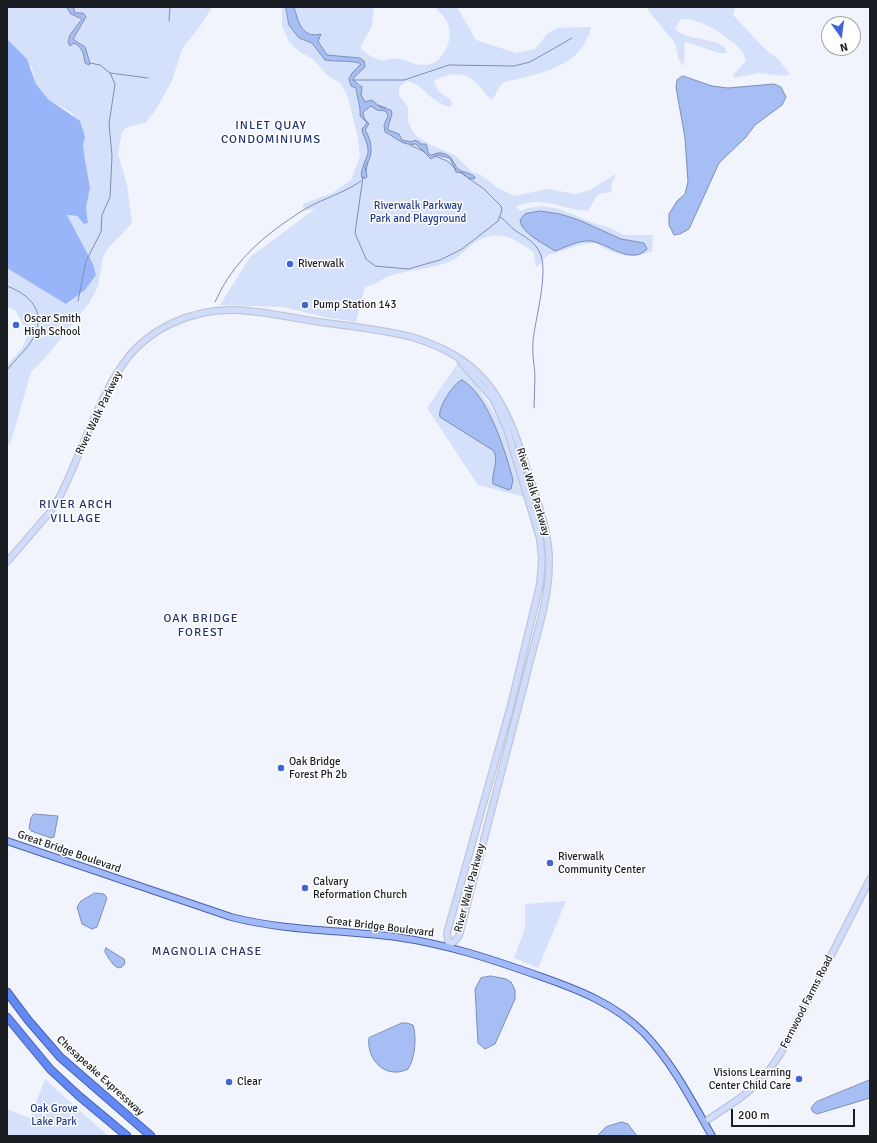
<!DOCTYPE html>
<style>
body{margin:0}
#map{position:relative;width:877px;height:1143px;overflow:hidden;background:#f1f4fd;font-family:Signika,sans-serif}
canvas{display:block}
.frame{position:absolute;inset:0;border:8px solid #1a1d21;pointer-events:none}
.north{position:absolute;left:821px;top:16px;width:40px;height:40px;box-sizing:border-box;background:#fff;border:1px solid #a3a5a6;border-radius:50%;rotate:166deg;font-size:11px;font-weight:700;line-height:16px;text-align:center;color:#1a1d21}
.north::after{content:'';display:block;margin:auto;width:14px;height:18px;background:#4165d7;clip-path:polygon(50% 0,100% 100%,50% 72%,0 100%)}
.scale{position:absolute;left:731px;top:1109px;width:124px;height:18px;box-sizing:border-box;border:2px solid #1a1d21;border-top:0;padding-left:5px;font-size:12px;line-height:14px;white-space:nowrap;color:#1a1d21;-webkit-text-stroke:3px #fff;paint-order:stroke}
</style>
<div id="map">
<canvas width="877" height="1143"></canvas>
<div class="frame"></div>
<div class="north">N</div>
<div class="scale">200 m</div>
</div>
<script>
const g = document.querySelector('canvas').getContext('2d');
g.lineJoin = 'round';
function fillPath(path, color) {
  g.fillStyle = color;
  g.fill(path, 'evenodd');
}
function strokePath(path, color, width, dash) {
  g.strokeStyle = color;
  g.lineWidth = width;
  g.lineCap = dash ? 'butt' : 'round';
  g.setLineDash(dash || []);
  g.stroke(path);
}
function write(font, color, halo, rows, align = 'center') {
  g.font = font + ' Signika,sans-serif';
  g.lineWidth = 3;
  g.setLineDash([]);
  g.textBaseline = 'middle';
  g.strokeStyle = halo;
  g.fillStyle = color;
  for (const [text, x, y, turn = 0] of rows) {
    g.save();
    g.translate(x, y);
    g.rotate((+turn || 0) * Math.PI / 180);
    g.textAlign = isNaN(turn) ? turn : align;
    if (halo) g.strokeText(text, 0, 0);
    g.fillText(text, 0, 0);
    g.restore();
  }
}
const green = new Path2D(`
 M 7,7 L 67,7 L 71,14 L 82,19 L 70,35 L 71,46 L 74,43 C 82,48 85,51 84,60 L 89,61 C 86,49 85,43 73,39 L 77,30 L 83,24 L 83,13 L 75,13 L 73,7 L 212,7 L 203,22 L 182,49 L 172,81 L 155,111 L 145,123 L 127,127 L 122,132 L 118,154 L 127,184 L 132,223 L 108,248 L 103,257 L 98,286 L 89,303 L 46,357 L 31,372 L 10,445 L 7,445 L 7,365 L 23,347 L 28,333 L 15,310 L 7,307 L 7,268 L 96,275 L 93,264 L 67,215 L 77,216 L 84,224 L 88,223 L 86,208 L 90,188 L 85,160 L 83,145 L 85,137 L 72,113 L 48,99 L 36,84 L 32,68 L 7,41 Z
 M 282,7 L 286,7 L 289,25 L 299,38 L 312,43 L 325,60 C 334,62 356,60 361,64 L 352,73 L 350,84 L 356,88 C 357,98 361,106 360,116 L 364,120 L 360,84 L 353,80 L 356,75 L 362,71 L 360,58 L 327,55 L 316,36 C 300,31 298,22 294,7 L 374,7 L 372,26 L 361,46 L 362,50 C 370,56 376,61 387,60 C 390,59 395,58 399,59 C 407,60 414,65 423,65 C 443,65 454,41 448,24 C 446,18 439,12 435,7 L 457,7 L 476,40 L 516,53 L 535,49 L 547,34 L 557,28 L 591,27 C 591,32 588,36 586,41 C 571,70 533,75 504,82 C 498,86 497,95 491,100 C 474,78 462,65 434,81 L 438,91 L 451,100 L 452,104 L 450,107 C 429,102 426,86 407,81 L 399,87 L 399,95 L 408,107 L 408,122 L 415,135 L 431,145 L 456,156 L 472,172 L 481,175 L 498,188 L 514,196 L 548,189 L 576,194 L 590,190 L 616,174 L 611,185 L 612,192 L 598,194 L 588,211 C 562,211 544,194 516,207 L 521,211 L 528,208 L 541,206 L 560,209 L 596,224 L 609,227 L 624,235 L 653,235 L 652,252 C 632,257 625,258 606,249 C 602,247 597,243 592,243 C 576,244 564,252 549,254 L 536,268 L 534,253 C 514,237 496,228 473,244 C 464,250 459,258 449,262 C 430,269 409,270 389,276 C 381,279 374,287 365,286 L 356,322 L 324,317 L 283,307 L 220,305 L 250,257 L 315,209 L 307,210 L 303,208 L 303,204 L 332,193 L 351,180 L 360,156 L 358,138 L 348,97 L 341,84 L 327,75 L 313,59 L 300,52 L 289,42 L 282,25 Z
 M 647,7 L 735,7 L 733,15 L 736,18 L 766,50 L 778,59 L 790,74 L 785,76 L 759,73 L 734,78 L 733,75 L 746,61 C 746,45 695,13 680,20 L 675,29 C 688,42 716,36 726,49 L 726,53 L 719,53 L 686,42 L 684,45 L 685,57 L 683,67 L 678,57 L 675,43 L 651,14 Z
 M 460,360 L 505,430 L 529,498 L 478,485 L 427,408 Z
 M 566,901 L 538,968 L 514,958 L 525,928 L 525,904 Z
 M 45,1079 L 108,1136 L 7,1136 L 7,1109 L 30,1118 Z`);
const forest = new Path2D(`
 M 8,40 L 27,59 L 36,84 L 48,99 L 80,121 L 85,137 L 83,145 L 85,160 L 90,188 L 86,208 L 88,223 L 84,224 L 77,216 L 67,215 L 93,264 L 96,275 L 85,290 L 66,304 L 7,268 Z`);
const water = new Path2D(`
 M 67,7 L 73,7 L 75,13 L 83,13 L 86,17 L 73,39 L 85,47 L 90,63 L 89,65 L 85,63 C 83,53 84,49 74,43 L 70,46 L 68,42 L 70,35 L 82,19 L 71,14 Z
 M 286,7 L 294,7 C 298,21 302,39 321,34 L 318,41 L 327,55 L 360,58 L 364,61 L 365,66 C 362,72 356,73 353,80 L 362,87 L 361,95 L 365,102 L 372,100 L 380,107 L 391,110 L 392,114 L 388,127 L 388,130 L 399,134 L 402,140 L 412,142 L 414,140 L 419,142 L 420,144 L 426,144 L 429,155 C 433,156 436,152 441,153 C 455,155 452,166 461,171 C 467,173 470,173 475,177 L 474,179 L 468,178 L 463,173 L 456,172 L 450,158 L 437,155 L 431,159 L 416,144 C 402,146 397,138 385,132 L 384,125 L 388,116 L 386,111 L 377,110 L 371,106 L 363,112 L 364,118 L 369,124 L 365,130 C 372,140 374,157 365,166 L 367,176 L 366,178 L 362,178 C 359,173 366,160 368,153 C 369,142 363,138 362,129 L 367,123 L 360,116 C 361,106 357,98 356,88 L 351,86 L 349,79 L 352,73 L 361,64 C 356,60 334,62 325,60 L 312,43 L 299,38 L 289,25 Z
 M 683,76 L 712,86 L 728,88 L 774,84 L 781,87 L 786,97 L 782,105 L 755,125 L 746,137 L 719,163 L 689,229 L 680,234 L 674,235 L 669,225 L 669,214 L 677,201 L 685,194 L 688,182 L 685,138 L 676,87 L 677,80 Z
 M 540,211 L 560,214 L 579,220 L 621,239 L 644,243 L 647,249 C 632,266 607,243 591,241 C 579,240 566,247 555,251 C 545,244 522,234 520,220 L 525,214 Z
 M 462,380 C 488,394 506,453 513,480 L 511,489 L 509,490 L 493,484 C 491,472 499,464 494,451 L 440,417 C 437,409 453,383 462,380 Z
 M 34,814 L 58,816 L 54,837 L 51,838 L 31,831 L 29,828 L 31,818 Z
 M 95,893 L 104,894 L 107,898 L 97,927 L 92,929 L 82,924 L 77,907 L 81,901 Z
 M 106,948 L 124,959 L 125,963 C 118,976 109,959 105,952 Z
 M 491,976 L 506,979 L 511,982 L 515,990 L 515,999 L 495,1044 L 485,1049 L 478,1043 L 475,989 L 481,978 Z
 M 402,1023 L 407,1023 L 413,1025 C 417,1037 415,1059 408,1069 C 386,1080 366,1060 369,1038 Z
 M 870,1080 L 870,1098 L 817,1114 L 813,1112 L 811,1108 L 816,1102 Z
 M 622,1122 L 628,1124 L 637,1136 L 597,1136 L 606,1127 Z`);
const stream = new Path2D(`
 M 169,21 L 170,7
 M 90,63 L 100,65 L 110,73 L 148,78
 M 353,80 L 404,80 L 449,65 L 514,66 L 530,62 L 572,38
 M 378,105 L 386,108
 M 410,145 L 425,152
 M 435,156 L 447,161 L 456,169
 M 366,171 L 368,162
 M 363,177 L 355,233 L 366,259 L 375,266 L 408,269 L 440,260 L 462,249 L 498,221 L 502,210 L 501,206 L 484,189 L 461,173
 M 500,217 C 507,221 510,227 516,231 C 525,237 535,242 540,253 C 549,272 535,320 533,341 C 532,352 534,364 535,375 C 535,386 534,397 534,408
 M 7,286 C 36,297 49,318 28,346 C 22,354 14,361 7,370
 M 78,301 L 86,261 L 101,232 L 102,215 L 110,197 L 112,156 L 109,124 L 115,84 L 110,73
 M 215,302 C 230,268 254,244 284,223 C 292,218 299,212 307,208 C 325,198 344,193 361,181`);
const secondary = new Path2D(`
 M 7,562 L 50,512 L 59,498 C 81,455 95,405 123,364 C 148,328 192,309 235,310 C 261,311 288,317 313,321 C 346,326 380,329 412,337 C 493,362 507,407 531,481 C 540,509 550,536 549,565 C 549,600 534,643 526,677 C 504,763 481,849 459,936 L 449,947
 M 449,947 L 447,933 L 511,705 L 540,584 L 542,559 L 540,539 L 507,429 L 493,399 L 461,362
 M 704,1122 C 742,1098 764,1085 786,1044 L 870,879`);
const primary = new Path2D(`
 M 7,841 L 231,917 C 285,931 342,930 396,937 C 447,944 494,960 542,977 C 579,990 615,1004 644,1033 C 672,1062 692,1101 712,1136`);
const highway = new Path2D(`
 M 7,992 L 28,1020 L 60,1057 L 151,1136
 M 7,1017 L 50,1069 L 79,1096 L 127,1136`);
const markers = [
 [290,264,4,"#4165d7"],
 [305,305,4,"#4165d7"],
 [16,325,4,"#4165d7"],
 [281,768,4,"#4165d7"],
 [550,863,4,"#4165d7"],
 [305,888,4,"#4165d7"],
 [799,1079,4,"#4165d7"],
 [229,1082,4,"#4165d7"]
];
const parkNames = [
 ["Riverwalk Parkway",418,206],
 ["Park and Playground",418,219],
 ["Oak Grove",54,1109],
 ["Lake Park",54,1122]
];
const poiNames = [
 ["Riverwalk",298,264],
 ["Pump Station 143",313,305],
 ["Oscar Smith",24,319],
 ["High School",24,332],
 ["Oak Bridge",289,762],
 ["Forest Ph 2b",289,775],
 ["Riverwalk",558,857],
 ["Community Center",558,870],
 ["Calvary",313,882],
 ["Reformation Church",313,895],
 ["Visions Learning",791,1073,"right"],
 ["Center Child Care",791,1086,"right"],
 ["Clear",237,1082]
];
const streetNames = [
 ["River Walk Parkway",99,413,-64],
 ["River Walk Parkway",533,492,73],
 ["Great Bridge Boulevard",69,852,19],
 ["River Walk Parkway",470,888,-75],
 ["Great Bridge Boulevard",380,927,7],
 ["Fernwood Farms Road",807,1002,-63],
 ["Chesapeake Expressway",100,1076,42]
];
const neighbourhoodNames = [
 ["INLET QUAY",271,126],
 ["CONDOMINIUMS",271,140],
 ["RIVER ARCH",76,505],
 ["VILLAGE",76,519],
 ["OAK BRIDGE",201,619],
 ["FOREST",201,633],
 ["MAGNOLIA CHASE",207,952]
];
fillPath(green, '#d5e0fa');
fillPath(forest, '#99b5f9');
fillPath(water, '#a7bef5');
strokePath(water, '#7d8eb5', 1);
strokePath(stream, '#7d8eb5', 1);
strokePath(secondary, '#c0c6d4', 8);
strokePath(primary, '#4963ab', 8);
strokePath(highway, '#4963ab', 9);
strokePath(secondary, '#d0dcfc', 5.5);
strokePath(primary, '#a1b8f9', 6);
strokePath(highway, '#6289f5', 7);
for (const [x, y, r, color] of markers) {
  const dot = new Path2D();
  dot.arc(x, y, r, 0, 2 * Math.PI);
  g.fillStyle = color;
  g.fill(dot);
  strokePath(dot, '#fff', 1.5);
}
write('11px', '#223a86', '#fff', parkNames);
write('11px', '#1a1d21', '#fff', poiNames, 'left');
write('11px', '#1a1d21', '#fff', streetNames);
g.letterSpacing = '1px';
write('12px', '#21346c', '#fff', neighbourhoodNames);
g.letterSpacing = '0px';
</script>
